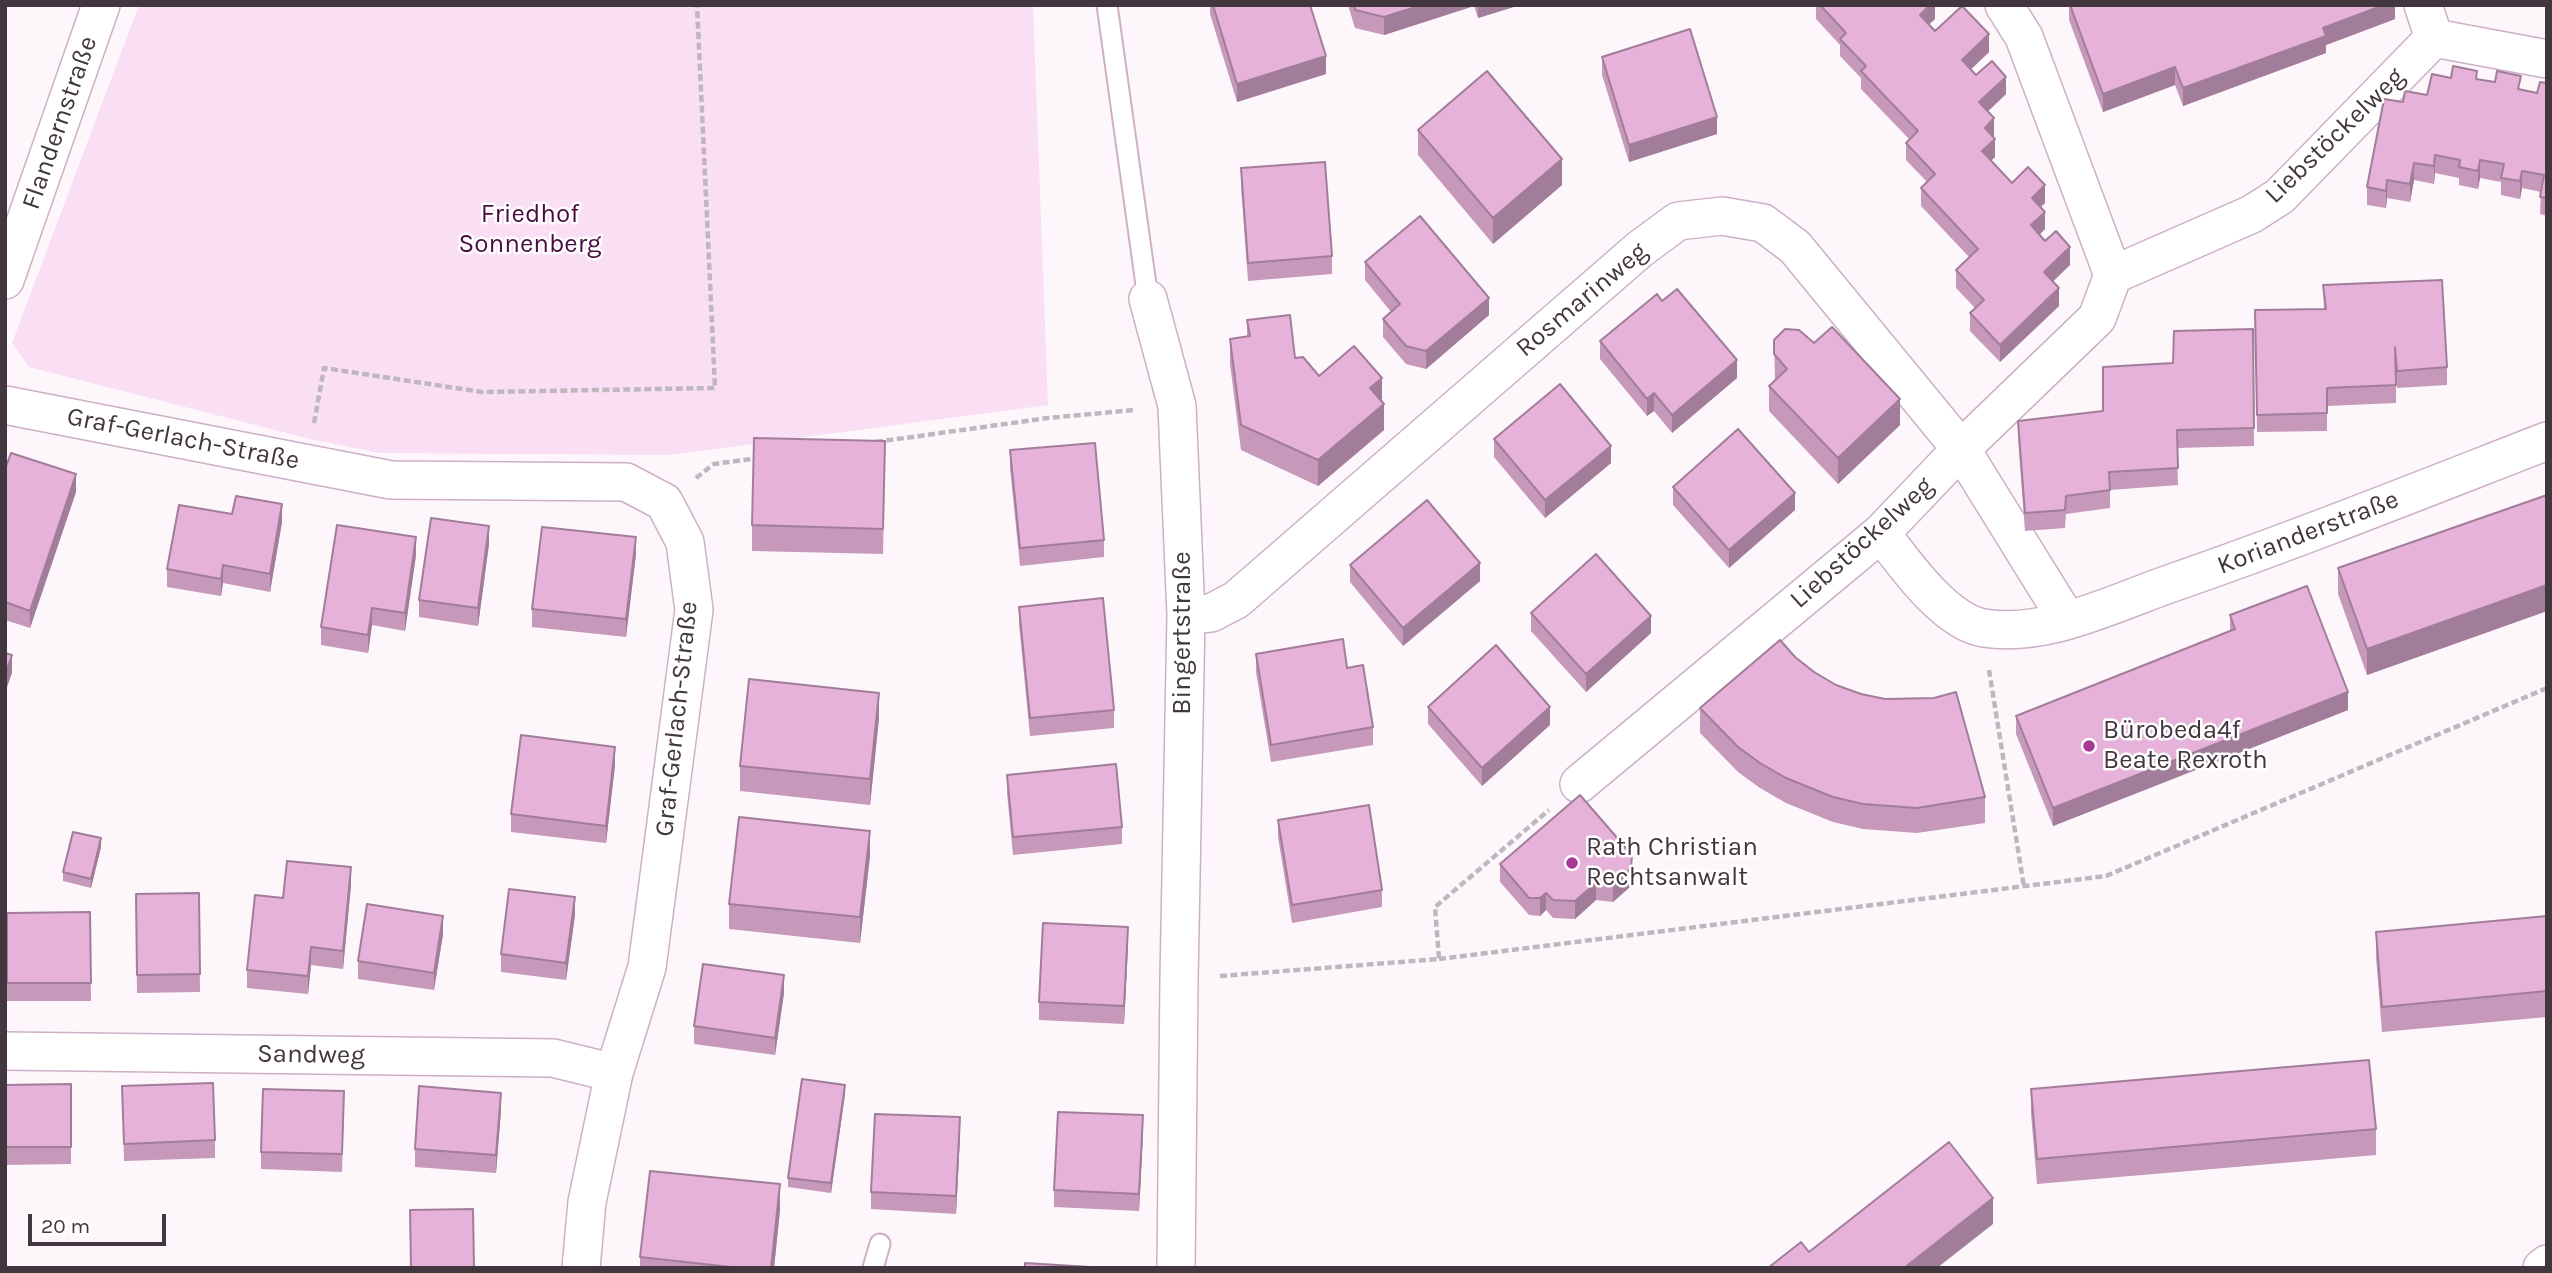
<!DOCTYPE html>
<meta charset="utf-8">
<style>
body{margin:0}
#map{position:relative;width:2552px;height:1273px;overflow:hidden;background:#fdf7fc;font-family:Karla,sans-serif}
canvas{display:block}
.frame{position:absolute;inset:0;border:7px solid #42363f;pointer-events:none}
.scale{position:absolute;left:28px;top:1214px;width:138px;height:32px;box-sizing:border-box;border:4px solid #42363f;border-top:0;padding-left:9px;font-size:21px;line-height:24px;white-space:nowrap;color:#42363f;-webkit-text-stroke:5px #fff;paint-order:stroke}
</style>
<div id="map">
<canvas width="2552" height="1273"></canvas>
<div class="frame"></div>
<div class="scale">20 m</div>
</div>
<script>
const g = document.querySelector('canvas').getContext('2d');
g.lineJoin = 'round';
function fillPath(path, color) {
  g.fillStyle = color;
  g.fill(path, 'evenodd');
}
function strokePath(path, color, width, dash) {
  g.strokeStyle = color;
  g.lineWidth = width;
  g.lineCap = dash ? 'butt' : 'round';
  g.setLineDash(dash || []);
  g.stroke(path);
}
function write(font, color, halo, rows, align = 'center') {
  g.font = font + ' Karla,sans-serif';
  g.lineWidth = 5;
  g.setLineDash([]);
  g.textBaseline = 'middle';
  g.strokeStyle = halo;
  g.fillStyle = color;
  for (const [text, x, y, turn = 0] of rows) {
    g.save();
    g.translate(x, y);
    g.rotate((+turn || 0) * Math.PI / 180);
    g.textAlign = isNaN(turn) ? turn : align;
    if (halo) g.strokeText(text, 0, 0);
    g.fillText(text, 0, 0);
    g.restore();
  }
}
const green = new Path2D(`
 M 139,5 L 1033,5 L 1048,405 L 669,455 L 379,453 L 310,439 L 29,367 L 12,343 Z`);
const path = new Path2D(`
 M 314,423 L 324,368 L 482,392 L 715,388 L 697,5
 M 876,442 L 1048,418 L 1134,410
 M 696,478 L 714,464 L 759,458
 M 1989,670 L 2024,887
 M 1439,959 L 2106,876 L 2547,688
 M 1220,976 L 1439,959 L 1435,907 L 1549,810`);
const lane = new Path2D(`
 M 1107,5 L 1148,299
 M 873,1268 L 880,1244`);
const street = new Path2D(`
 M 2423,5 L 2434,38 L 2547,59
 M 2113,275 L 2252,214 L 2280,196 L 2434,38
 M 5,280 L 101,5
 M 1148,299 L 1177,406 L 1186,615 L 1179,980 L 1176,1268
 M 5,405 L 391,480 L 626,482 L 664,502 L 685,542 L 694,610 L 647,967 L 614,1073 L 587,1202 L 581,1268
 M 1881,533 C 1904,563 1945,622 1984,628 C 2046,638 2112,604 2169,584 C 2296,540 2421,490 2547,441
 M 1186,615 L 1211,613 L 1236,600 L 1640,249 L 1678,221 L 1722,216 L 1763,223 L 1795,247 L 1961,449 L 2067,620
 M 1579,784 L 1881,533 L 1961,449 L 2097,318 L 2113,275 L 2024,37 L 2004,5
 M 5,1051 L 553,1058 L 614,1073
 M 2542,1268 L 2547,1264`);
const wall = new Path2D(`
 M 1210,5 L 1310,5 L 1326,74 L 1237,102 L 1210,14 Z
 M 1348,5 L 1520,5 L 1478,18 L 1474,6 L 1384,35 L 1355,28 Z
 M 1816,5 L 1935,5 L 1935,19 L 1929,24 L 1935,31 L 1989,52 L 1971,69 L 1976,75 L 2006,94 L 1988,111 L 1994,136 L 1993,137 L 1995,157 L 1991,161 L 2012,183 L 2045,203 L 2041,207 L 2045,229 L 2039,235 L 2070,265 L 2052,282 L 2059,306 L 2000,362 L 1970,331 L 1970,313 L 1975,308 L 1956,288 L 1956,270 L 1969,257 L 1921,206 L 1921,188 L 1927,182 L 1906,160 L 1906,143 L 1909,139 L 1861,89 L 1861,78 L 1840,56 L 1840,45 L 1816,19 Z
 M 2069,5 L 2395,5 L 2395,19 L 2326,45 L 2326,53 L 2183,106 L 2175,85 L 2103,112 L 2069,20 Z
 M 1602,57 L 1717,134 L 1629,162 L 1602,75 Z
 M 2451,78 L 2477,79 L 2537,93 L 2547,83 L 2547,216 L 2540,214 L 2541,192 L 2522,188 L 2520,199 L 2501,195 L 2501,182 L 2480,178 L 2478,189 L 2459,185 L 2459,178 L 2435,173 L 2434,184 L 2414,180 L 2410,202 L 2387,198 L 2386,208 L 2367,205 L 2367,187 L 2403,102 L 2427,95 Z
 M 1418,130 L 1562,185 L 1493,244 L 1418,155 Z
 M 1241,168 L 1332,256 L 1332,274 L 1248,281 L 1241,186 Z
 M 1365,262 L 1489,315 L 1426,369 L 1406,364 L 1383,337 L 1383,319 L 1391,312 L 1365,280 Z
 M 2323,285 L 2447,367 L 2447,385 L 2397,388 L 2396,373 L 2396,403 L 2327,406 L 2327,431 L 2257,432 L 2255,310 L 2324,309 Z
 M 1662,301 L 1737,378 L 1672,433 L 1654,411 L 1647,416 L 1600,359 L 1600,341 Z
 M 1247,320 L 1319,376 L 1382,402 L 1384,430 L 1318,486 L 1241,450 L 1230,364 L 1230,339 L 1247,337 Z
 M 2253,329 L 2254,446 L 2177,448 L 2178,485 L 2110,490 L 2110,508 L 2066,514 L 2065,528 L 2025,531 L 2018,438 L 2018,421 L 2103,411 L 2173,363 Z
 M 1774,340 L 1814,343 L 1900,425 L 1838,484 L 1769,411 L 1769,386 L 1775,380 Z
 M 1494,439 L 1611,463 L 1545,518 L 1494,457 Z
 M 1010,450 L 1104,540 L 1104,557 L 1020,566 L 1010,468 Z
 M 885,467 L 883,554 L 752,551 L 752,525 Z
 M 5,469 L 76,492 L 30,628 L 5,620 Z
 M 1673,487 L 1795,510 L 1729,568 L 1673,505 Z
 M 2547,495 L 2547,611 L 2367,675 L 2338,594 L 2338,568 Z
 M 282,522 L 270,592 L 223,583 L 221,596 L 167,587 L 167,569 Z
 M 489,544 L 478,626 L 419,617 L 419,600 Z
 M 636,554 L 626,637 L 532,627 L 532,609 Z
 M 416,555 L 405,631 L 372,625 L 368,653 L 321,645 L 321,627 Z
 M 1350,565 L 1480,581 L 1403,646 L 1350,582 Z
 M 1019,607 L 1114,710 L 1114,728 L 1030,736 L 1019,624 Z
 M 1531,613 L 1651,633 L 1586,692 L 1531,631 Z
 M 2230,615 L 2348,710 L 2053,826 L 2016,734 L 2016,716 L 2230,632 Z
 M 1256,654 L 1373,727 L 1373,745 L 1271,762 L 1256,672 Z
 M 1795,657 L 1985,797 L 1985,823 L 1917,833 L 1863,829 L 1833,822 L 1786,803 L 1760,788 L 1738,772 L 1700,733 L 1700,708 Z
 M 1428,707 L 1550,725 L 1482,786 L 1428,724 Z
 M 879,718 L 870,805 L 740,791 L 740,766 Z
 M 615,765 L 606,843 L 511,832 L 511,814 Z
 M 1007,775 L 1122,827 L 1122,844 L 1013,855 L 1007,793 Z
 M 1278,820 L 1382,890 L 1382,907 L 1292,923 L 1278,837 Z
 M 101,847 L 91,888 L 63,881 L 63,872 Z
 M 870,856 L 860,943 L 729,929 L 729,904 Z
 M 1500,864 L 1632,873 L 1631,886 L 1613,902 L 1596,900 L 1575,919 L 1553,918 L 1546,910 L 1540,916 L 1529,915 L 1500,882 Z
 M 351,885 L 343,969 L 311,965 L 308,994 L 247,988 L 247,970 L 283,898 Z
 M 199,893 L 200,992 L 137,993 L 136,894 Z
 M 90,912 L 91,1001 L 7,1001 L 7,913 Z
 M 575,915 L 566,980 L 501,972 L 501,954 Z
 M 2547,916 L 2547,1017 L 2382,1032 L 2376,957 L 2376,932 Z
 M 443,934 L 434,990 L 358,979 L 358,961 Z
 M 1128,945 L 1124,1024 L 1039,1020 L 1039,1002 Z
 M 784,993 L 775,1055 L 694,1044 L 694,1026 Z
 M 71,1084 L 71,1164 L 5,1165 L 5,1085 Z
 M 122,1086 L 215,1140 L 215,1158 L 124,1161 Z
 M 2031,1089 L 2376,1129 L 2376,1155 L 2037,1184 L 2031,1114 Z
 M 845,1094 L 831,1193 L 788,1187 L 788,1178 Z
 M 344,1108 L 342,1172 L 261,1169 L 261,1152 Z
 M 501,1110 L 496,1173 L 415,1167 L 415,1149 Z
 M 1143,1133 L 1139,1211 L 1054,1207 L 1054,1190 Z
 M 960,1135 L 956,1214 L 871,1209 L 871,1192 Z
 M 780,1210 L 774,1268 L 640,1268 L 640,1257 Z`);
const shadedWall = new Path2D(`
 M 1422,5 L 1474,5 L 1474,6 L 1384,35 L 1384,17 Z
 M 1478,5 L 1520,5 L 1478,18 Z
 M 1930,5 L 1935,5 L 1935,19 L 1920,33 L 1920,15 Z
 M 2384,5 L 2395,5 L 2395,19 L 2326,45 L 2326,53 L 2183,106 L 2183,88 L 2323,28 Z
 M 1989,34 L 1989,52 L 1962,78 L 1962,60 Z
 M 1326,56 L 1326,74 L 1237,102 L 1237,84 Z
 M 2175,67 L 2175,85 L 2103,112 L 2103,94 Z
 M 2006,77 L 2006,94 L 1979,120 L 1979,102 Z
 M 1717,117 L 1717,134 L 1629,162 L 1629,145 Z
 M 1994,118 L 1994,136 L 1985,146 L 1985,128 Z
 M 1995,139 L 1995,157 L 1982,169 L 1982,151 Z
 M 2435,155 L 2435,173 L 2434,184 L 2434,166 Z
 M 1562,159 L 1562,185 L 1493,244 L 1493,218 Z
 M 2480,160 L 2480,178 L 2478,189 L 2478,171 Z
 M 2414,163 L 2414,180 L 2410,202 L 2410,184 Z
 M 2522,171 L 2522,188 L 2520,199 L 2520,181 Z
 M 2387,180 L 2387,198 L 2386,208 L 2386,191 Z
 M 2045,185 L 2045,203 L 2032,215 L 2032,198 Z
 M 2045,212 L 2045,229 L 2031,243 L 2031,225 Z
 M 2070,247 L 2070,265 L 2044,290 L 2044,272 Z
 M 2059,288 L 2059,306 L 2000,362 L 2000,345 Z
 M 1489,298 L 1489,315 L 1426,369 L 1426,351 Z
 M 1737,360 L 1737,378 L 1672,433 L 1672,415 Z
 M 1382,378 L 1382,404 L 1370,388 Z
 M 1654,393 L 1654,411 L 1647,416 L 1647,399 Z
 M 1900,399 L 1900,425 L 1838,484 L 1838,458 Z
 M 1384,404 L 1384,430 L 1318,486 L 1318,460 Z
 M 1611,446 L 1611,463 L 1545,518 L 1545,500 Z
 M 76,474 L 76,492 L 30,628 L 30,611 Z
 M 1795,493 L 1795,510 L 1729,568 L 1729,550 Z
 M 282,504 L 282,522 L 270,592 L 270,574 Z
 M 489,526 L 489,544 L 478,626 L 478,608 Z
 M 416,537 L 416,555 L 405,631 L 405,613 Z
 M 636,537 L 636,554 L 626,637 L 626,619 Z
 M 1480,563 L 1480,581 L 1403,646 L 1403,628 Z
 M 223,565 L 223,583 L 221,596 L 221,579 Z
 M 2547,585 L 2547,611 L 2367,675 L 2367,649 Z
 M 372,608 L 372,625 L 368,653 L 368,635 Z
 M 1651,616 L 1651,633 L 1586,692 L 1586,674 Z
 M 12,655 L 12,673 L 5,693 L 5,675 Z
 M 2348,692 L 2348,710 L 2053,826 L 2053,808 Z
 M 879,693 L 879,718 L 870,805 L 870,779 Z
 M 1550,707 L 1550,725 L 1482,786 L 1482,768 Z
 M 615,747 L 615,765 L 606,843 L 606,826 Z
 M 870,831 L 870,856 L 860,943 L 860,917 Z
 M 101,838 L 101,847 L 91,888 L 91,879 Z
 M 1632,855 L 1631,886 L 1613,902 L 1613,884 Z
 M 351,867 L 351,885 L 343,969 L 343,951 Z
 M 1596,883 L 1596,900 L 1575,919 L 1575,901 Z
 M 1546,893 L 1546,910 L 1540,916 L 1540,898 Z
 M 575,897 L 575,915 L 566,980 L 566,963 Z
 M 443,916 L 443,934 L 434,990 L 434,973 Z
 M 1128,927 L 1128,945 L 1124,1024 L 1124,1006 Z
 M 311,947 L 311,965 L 308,994 L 308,976 Z
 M 784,975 L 784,993 L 775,1055 L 775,1038 Z
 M 845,1085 L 845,1094 L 831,1193 L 831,1183 Z
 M 501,1093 L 501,1110 L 496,1173 L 496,1155 Z
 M 1143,1115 L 1143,1133 L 1139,1211 L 1139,1194 Z
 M 960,1117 L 960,1135 L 956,1214 L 956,1196 Z
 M 780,1184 L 780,1210 L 774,1268 L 771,1268 Z
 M 1993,1198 L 1993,1224 L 1937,1268 L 1904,1268 Z`);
const building = new Path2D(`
 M 1213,5 L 1310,5 L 1326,56 L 1237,84 Z
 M 1354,5 L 1422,5 L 1384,17 L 1355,10 Z
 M 1820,5 L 1930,5 L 1920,15 L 1935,31 L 1962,6 L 1989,34 L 1962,60 L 1976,75 L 1992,61 L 2006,77 L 1979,102 L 1994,118 L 1985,128 L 1995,139 L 1982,151 L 2012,183 L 2028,167 L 2045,185 L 2032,198 L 2045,212 L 2031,225 L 2045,241 L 2056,231 L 2070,247 L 2044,272 L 2059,288 L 2000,345 L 1970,313 L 1984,300 L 1956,270 L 1978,249 L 1921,188 L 1935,174 L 1906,143 L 1918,131 L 1861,71 L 1866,66 L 1840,39 L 1846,33 Z
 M 2070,5 L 2384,5 L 2323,28 L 2326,36 L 2183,88 L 2175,67 L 2103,94 Z
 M 1690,29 L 1717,117 L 1629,145 L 1602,57 Z
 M 2453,66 L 2477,71 L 2476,79 L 2495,82 L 2497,71 L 2521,76 L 2518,89 L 2537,93 L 2540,82 L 2547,83 L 2547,198 L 2540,197 L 2544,175 L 2522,171 L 2520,181 L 2501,178 L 2504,164 L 2480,160 L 2478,171 L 2459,167 L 2460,160 L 2435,155 L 2434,166 L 2414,163 L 2410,184 L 2387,180 L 2386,191 L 2367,187 L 2384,99 L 2403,102 L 2405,91 L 2427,95 L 2432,74 L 2451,78 Z
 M 1487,71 L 1562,159 L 1493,218 L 1418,130 Z
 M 1325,162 L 1332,256 L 1248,263 L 1241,168 Z
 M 1420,216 L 1489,298 L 1426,351 L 1406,346 L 1383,319 L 1400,304 L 1365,262 Z
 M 2442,280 L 2447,367 L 2397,371 L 2395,347 L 2396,385 L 2327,388 L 2327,413 L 2257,415 L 2255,310 L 2326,309 L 2323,285 Z
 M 1677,289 L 1737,360 L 1672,415 L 1654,393 L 1647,399 L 1600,341 L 1657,294 L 1662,301 Z
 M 1290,315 L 1295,358 L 1303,357 L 1319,376 L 1354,346 L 1382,378 L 1370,388 L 1384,404 L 1318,460 L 1241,425 L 1230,339 L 1250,336 L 1247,320 Z
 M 1832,327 L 1900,399 L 1838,458 L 1769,386 L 1787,369 L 1774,354 L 1774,340 L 1785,329 L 1799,330 L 1814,343 Z
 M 2253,329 L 2254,428 L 2177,430 L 2178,468 L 2109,472 L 2110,490 L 2066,496 L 2065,510 L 2025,513 L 2018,421 L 2103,411 L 2103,367 L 2173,363 L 2174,331 Z
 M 1560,384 L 1611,446 L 1545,500 L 1494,439 Z
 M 1738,429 L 1795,493 L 1729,550 L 1673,487 Z
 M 754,438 L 885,441 L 883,529 L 752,525 Z
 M 1095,443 L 1104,540 L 1020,548 L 1010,450 Z
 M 11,453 L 76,474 L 30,611 L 5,602 L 5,469 Z
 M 2547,495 L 2547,585 L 2367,649 L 2338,568 Z
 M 236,496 L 282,504 L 270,574 L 223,565 L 221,579 L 167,569 L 179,505 L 232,514 Z
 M 1427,500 L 1480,563 L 1403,628 L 1350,565 Z
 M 431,518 L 489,526 L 478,608 L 419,600 Z
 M 337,525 L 416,537 L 405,613 L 372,608 L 368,635 L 321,627 Z
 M 542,527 L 636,537 L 626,619 L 532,609 Z
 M 1596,554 L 1651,616 L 1586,674 L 1531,613 Z
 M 2307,586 L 2348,692 L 2053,808 L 2016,716 L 2235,629 L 2230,615 Z
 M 1103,598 L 1114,710 L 1030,718 L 1019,607 Z
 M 1343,639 L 1347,668 L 1363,665 L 1373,727 L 1271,745 L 1256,654 Z
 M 1780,640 L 1795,657 L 1814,672 L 1836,685 L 1861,694 L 1885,699 L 1934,698 L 1956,692 L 1985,797 L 1917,808 L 1863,804 L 1833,797 L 1786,778 L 1760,763 L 1738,747 L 1700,708 Z
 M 1496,645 L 1550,707 L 1482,768 L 1428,707 Z
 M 5,653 L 12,655 L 5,675 Z
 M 749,679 L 879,693 L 870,779 L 740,766 Z
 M 521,735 L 615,747 L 606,826 L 511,814 Z
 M 1116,764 L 1122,827 L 1013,837 L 1007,775 Z
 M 1580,795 L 1632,855 L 1631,868 L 1613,884 L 1596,883 L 1575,901 L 1553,900 L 1546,893 L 1540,898 L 1529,898 L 1500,864 Z
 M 1369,805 L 1382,890 L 1292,905 L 1278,820 Z
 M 739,817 L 870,831 L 860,917 L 729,904 Z
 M 73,832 L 101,838 L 91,879 L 63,872 Z
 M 287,861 L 351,867 L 343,951 L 311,947 L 308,976 L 247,970 L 255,895 L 283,898 Z
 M 509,889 L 575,897 L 566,963 L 501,954 Z
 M 199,893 L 200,974 L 137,975 L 136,894 Z
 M 367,904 L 443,916 L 434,973 L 358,961 Z
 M 90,912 L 91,983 L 7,983 L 7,913 Z
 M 2547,916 L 2547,991 L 2382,1007 L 2376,932 Z
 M 1043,923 L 1128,927 L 1124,1006 L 1039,1002 Z
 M 703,964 L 784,975 L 775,1038 L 694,1026 Z
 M 2369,1060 L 2376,1129 L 2037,1159 L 2031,1089 Z
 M 802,1079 L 845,1085 L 831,1183 L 788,1178 Z
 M 213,1083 L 215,1140 L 124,1144 L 122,1086 Z
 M 71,1084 L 71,1147 L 5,1147 L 5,1085 Z
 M 419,1086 L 501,1093 L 496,1155 L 415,1149 Z
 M 263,1089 L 344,1091 L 342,1154 L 261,1152 Z
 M 1058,1112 L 1143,1115 L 1139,1194 L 1054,1190 Z
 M 875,1114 L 960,1117 L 956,1196 L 871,1192 Z
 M 1949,1142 L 1993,1198 L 1904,1268 L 1768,1268 L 1801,1242 L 1809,1252 Z
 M 650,1171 L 780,1184 L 771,1268 L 740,1268 L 640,1257 Z
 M 473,1209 L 474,1268 L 411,1268 L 410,1210 Z
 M 1025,1263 L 1107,1268 L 1025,1268 Z`);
const markers = [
 [2089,746,7,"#a83896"],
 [1572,863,7,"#a83896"]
];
const streetNames = [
 ["Flandernstraße",60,123,-71],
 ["Liebstöckelweg",2335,136,-44],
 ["Rosmarinweg",1582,300,-40],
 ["Graf-Gerlach-Straße",183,439,11],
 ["Korianderstraße",2308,533,-21],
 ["Liebstöckelweg",1862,543,-42],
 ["Bingertstraße",1183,633,-90],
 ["Graf-Gerlach-Straße",677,719,-84],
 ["Sandweg",311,1055,1]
];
const parkNames = [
 ["Friedhof",530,215],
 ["Sonnenberg",530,245]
];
const poiNames = [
 ["Bürobeda4f",2103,731],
 ["Beate Rexroth",2103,761],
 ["Rath Christian",1586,848],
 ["Rechtsanwalt",1586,878]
];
fillPath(green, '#fadef3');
strokePath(lane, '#cdb0c6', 23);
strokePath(street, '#cdb0c6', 40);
strokePath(path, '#bfb7bd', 4.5, [7, 3.5]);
strokePath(lane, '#fff', 19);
strokePath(street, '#fff', 37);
fillPath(wall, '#c699bb');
fillPath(shadedWall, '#a17d99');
fillPath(building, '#e6b2da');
strokePath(building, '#a17d99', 2);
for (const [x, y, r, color] of markers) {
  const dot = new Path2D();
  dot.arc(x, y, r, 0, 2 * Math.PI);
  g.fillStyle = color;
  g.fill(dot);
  strokePath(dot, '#fff', 2.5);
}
write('26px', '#42363f', '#fff', streetNames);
write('26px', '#490d40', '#fff', parkNames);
write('26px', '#42363f', '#fff', poiNames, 'left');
</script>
